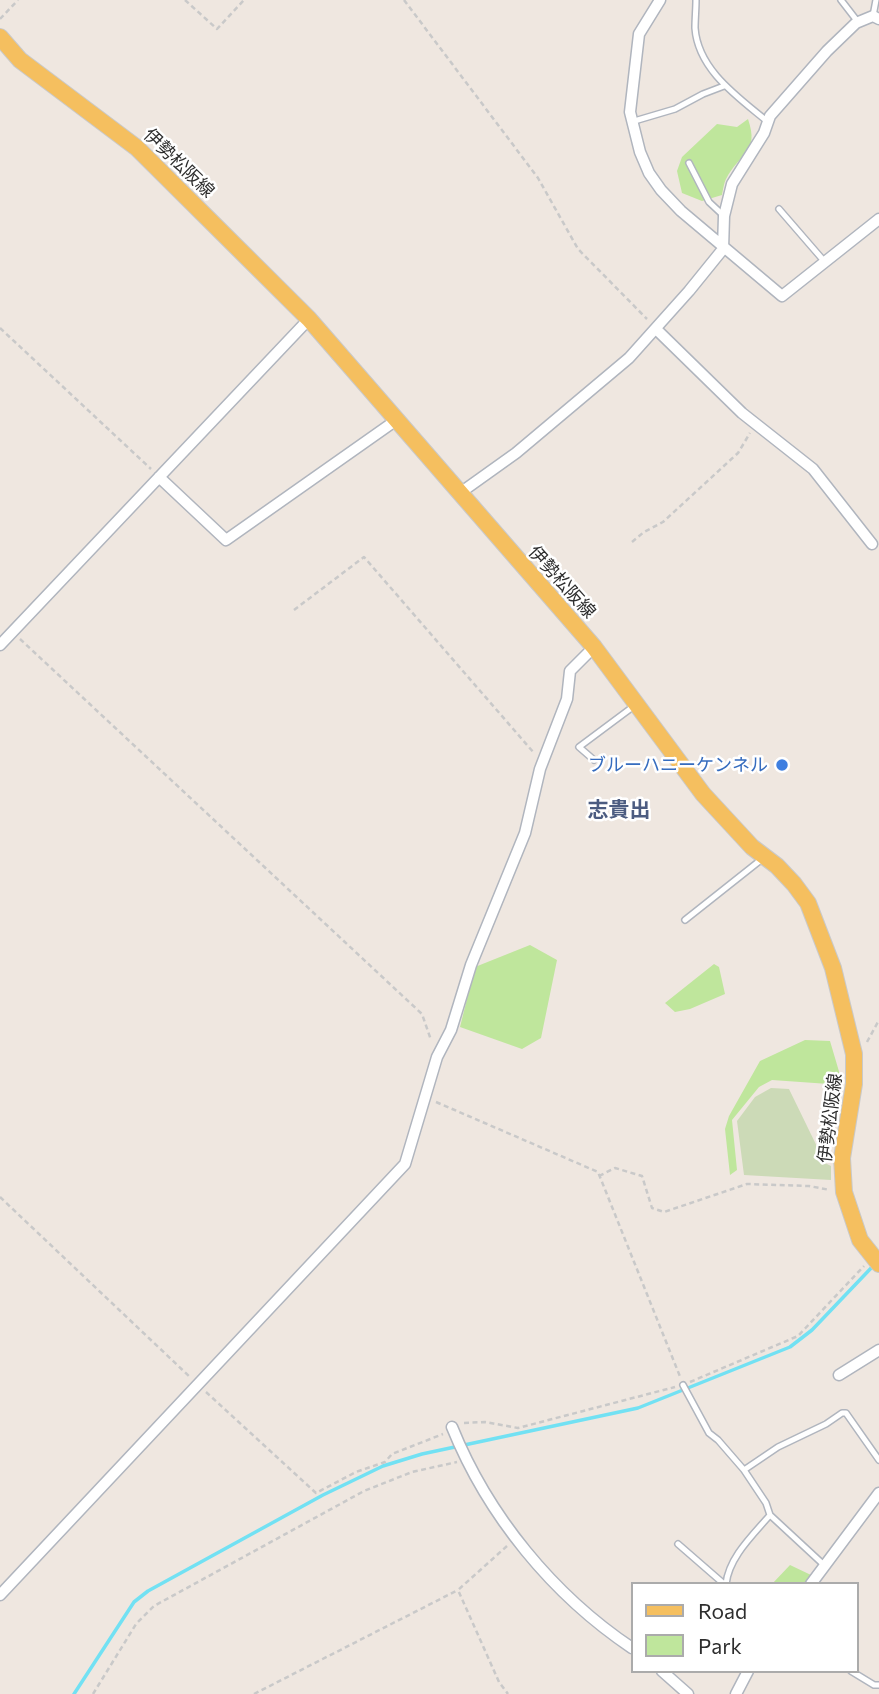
<!DOCTYPE html>
<meta charset="utf-8">
<style>
body{margin:0}
#map{position:relative;width:879px;height:1694px;overflow:hidden;background:#efe7e0;font-family:Commissioner,sans-serif}
canvas{display:block}
.legend{position:absolute;left:631px;top:1582px;width:228px;height:91px;box-sizing:border-box;background:#fff;border:2px solid #ababab;margin:0;padding:9px 12px;list-style:none;font-size:21px;color:#2e2e2e}
.legend li{display:flex;align-items:center;gap:14px;height:35px}
.legend b{width:35px;border:2px solid #ababab}
</style>
<div id="map">
<canvas width="879" height="1694"></canvas>
<ul class="legend">
<li><b style="height:9px;background:#f5bf5f"></b>Road</li>
<li><b style="height:19px;background:#bfe69c"></b>Park</li>
</ul>
</div>
<script>
const g = document.querySelector('canvas').getContext('2d');
g.lineJoin = 'round';
function fillPath(path, color) {
  g.fillStyle = color;
  g.fill(path, 'evenodd');
}
function strokePath(path, color, width, dash) {
  g.strokeStyle = color;
  g.lineWidth = width;
  g.lineCap = dash ? 'butt' : 'round';
  g.setLineDash(dash || []);
  g.stroke(path);
}
function write(font, color, halo, rows, align = 'center') {
  g.font = font + ' Commissioner,"Noto Sans JP",sans-serif';
  g.lineWidth = 5;
  g.setLineDash([]);
  g.textBaseline = 'middle';
  g.strokeStyle = halo;
  g.fillStyle = color;
  for (const [text, x, y, turn = 0] of rows) {
    g.save();
    g.translate(x, y);
    g.rotate((+turn || 0) * Math.PI / 180);
    g.textAlign = isNaN(turn) ? turn : align;
    if (halo) g.strokeText(text, 0, 0);
    g.fillText(text, 0, 0);
    g.restore();
  }
}
const green = new Path2D(`
 M 748,119 C 760,154 739,153 726,179 C 724,183 723,190 722,195 L 702,201 L 682,193 L 677,171 L 682,157 L 717,124 L 737,127 Z
 M 530,945 L 557,960 L 541,1038 L 522,1049 L 460,1027 L 475,967 Z
 M 714,964 L 719,967 L 725,994 L 690,1009 L 675,1012 L 665,1003 Z
 M 805,1040 L 830,1041 L 843,1085 L 772,1080 L 759,1087 L 732,1120 L 737,1170 L 730,1175 L 725,1129 L 729,1116 L 760,1061 Z
 M 790,1565 L 811,1575 L 804,1584 L 772,1584 Z`);
const cemetery = new Path2D(`
 M 771,1088 L 789,1089 L 825,1163 L 831,1166 L 831,1180 L 744,1175 L 737,1121 L 755,1097 Z`);
const stream = new Path2D(`
 M 74,1694 L 134,1602 L 148,1591 L 323,1495 L 383,1466 L 422,1454 L 638,1408 L 790,1347 L 812,1330 L 874,1265`);
const path = new Path2D(`
 M 185,0 L 217,29 L 244,0
 M 404,0 L 538,178 L 578,249 L 647,319
 M 0,19 L 18,0
 M 0,328 L 151,469
 M 632,542 L 644,532 L 663,522 L 738,453 L 750,433
 M 294,610 L 364,557 L 534,753
 M 20,639 L 422,1014 L 431,1040
 M 867,1042 L 879,1020
 M 436,1102 L 598,1172 L 681,1379
 M 599,1176 L 615,1168 L 642,1176 L 652,1208 L 664,1212 L 747,1184 L 809,1186 L 830,1190
 M 0,1197 L 191,1378
 M 690,1382 L 798,1336 L 864,1266
 M 206,1392 L 316,1493 L 356,1472 L 385,1462 L 392,1454 L 443,1434
 M 464,1423 L 485,1422 L 518,1428 L 675,1387
 M 507,1546 L 458,1590 L 499,1682 L 508,1694
 M 93,1694 L 136,1624 L 154,1606 L 364,1491 L 412,1472 L 457,1462
 M 254,1694 L 458,1590`);
const lane = new Path2D(`
 M 696,0 C 696,9 695,19 695,28 C 698,70 738,97 768,122
 M 841,0 L 858,22
 M 873,16 L 876,0
 M 631,122 L 675,109 L 703,94 L 724,86
 M 689,163 L 709,202 L 724,216
 M 779,209 L 824,261
 M 594,760 L 579,747 L 634,706
 M 685,920 L 762,859
 M 683,1385 L 709,1433 L 718,1440 L 744,1470 L 766,1503 L 770,1515 L 824,1565
 M 744,1470 L 778,1447 L 826,1424 L 842,1413 L 846,1413 L 879,1460
 M 678,1544 L 724,1584
 M 726,1584 C 729,1557 753,1535 770,1515
 M 851,1671 L 874,1685 L 879,1685`);
const street = new Path2D(`
 M 660,0 L 639,34 L 630,112 L 640,152 L 649,173 L 661,190 L 681,211 L 782,296 L 879,219
 M 656,329 L 742,413 L 813,469 L 872,544
 M 159,477 L 226,540 L 395,421
 M 460,493 L 516,453 L 629,358 L 689,291 L 723,249 L 724,216 L 732,184 L 764,133 L 770,116 L 827,51 L 856,23 L 873,16 L 879,19
 M 0,645 L 309,319
 M 839,1375 L 879,1350
 M 452,1427 C 488,1516 553,1595 632,1648
 M 811,1584 L 879,1493
 M 0,1595 L 405,1164 L 437,1057 L 451,1030 L 471,965 L 525,833 L 540,769 L 567,699 L 570,671 L 594,647
 M 662,1671 L 688,1694
 M 736,1694 L 748,1671`);
const primary = new Path2D(`
 M 0,37 L 20,60 L 137,148 L 309,319 L 594,647 L 703,794 L 752,847 L 777,866 L 794,884 L 808,903 L 833,968 L 854,1054 L 854,1084 L 842,1158 L 844,1192 L 860,1240 L 879,1264`);
const markers = [
 [782,765,7,"#3f7fe0"]
];
const streetNames = [
 ["伊勢松阪線",179,163,44],
 ["伊勢松阪線",562,582,48],
 ["伊勢松阪線",830,1118,-83]
];
const shopNames = [
 ["ブルーハニーケンネル",768,765]
];
const quarterNames = [
 ["志貴出",619,810]
];
fillPath(green, '#bfe69c');
fillPath(cemetery, '#ccdab7');
strokePath(stream, '#72e1f3', 3.5);
strokePath(lane, '#b0b5be', 8);
strokePath(street, '#b0b5be', 13);
strokePath(primary, '#c9c9c9', 18);
strokePath(path, '#c9c9c9', 2.5, [5, 3.5]);
strokePath(lane, '#fff', 5);
strokePath(street, '#fff', 10);
strokePath(primary, '#f5bf5f', 16);
for (const [x, y, r, color] of markers) {
  const dot = new Path2D();
  dot.arc(x, y, r, 0, 2 * Math.PI);
  g.fillStyle = color;
  g.fill(dot);
  strokePath(dot, '#fff', 2.5);
}
write('18px', '#2e2e2e', '#fff', streetNames);
write('18px', '#366cbe', '#fff', shopNames, 'right');
write('bold 21px', '#4c5c81', '#fff', quarterNames);
</script>
